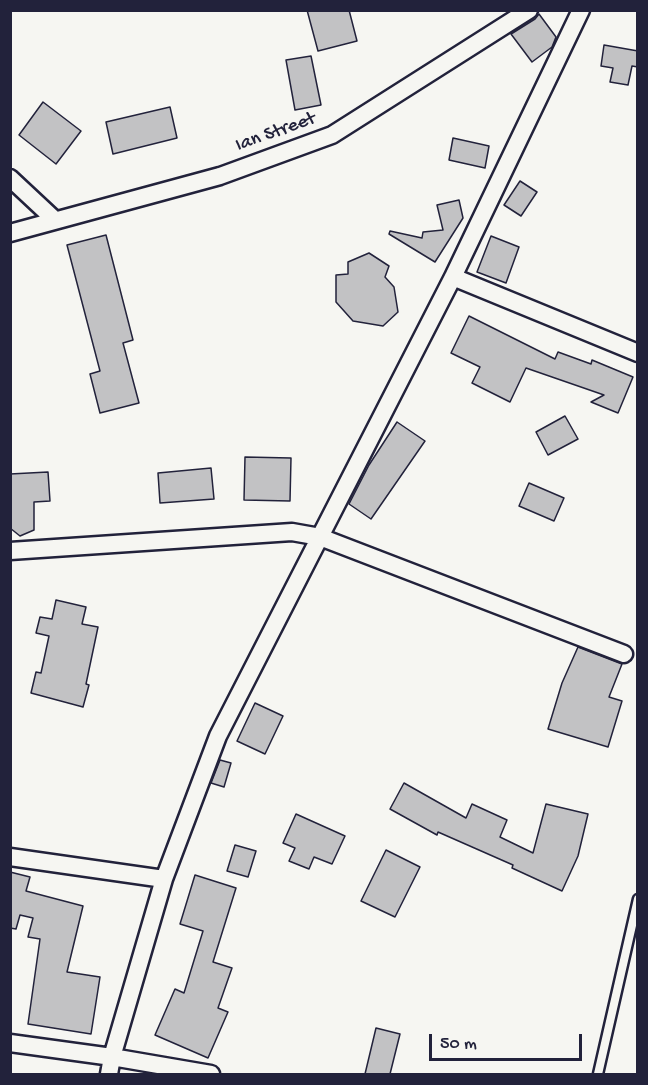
<!DOCTYPE html>
<style>
body{margin:0}
#map{position:relative;width:648px;height:1085px;overflow:hidden;background:#f6f6f2;font-family:"Gochi Hand",sans-serif}
canvas{display:block}
.frame{position:absolute;inset:0;border:12px solid #22223b;pointer-events:none}
.scale{position:absolute;left:429px;top:1034px;width:153px;height:27px;box-sizing:border-box;border:3px solid #22223b;border-top:0;padding-left:8px;font-size:18px;line-height:21px;white-space:nowrap;color:#22223b;-webkit-text-stroke:4px #f6f6f2;paint-order:stroke}
</style>
<div id="map">
<canvas width="648" height="1085"></canvas>
<div class="frame"></div>
<div class="scale">50 m</div>
</div>
<script>
const g = document.querySelector('canvas').getContext('2d');
g.lineJoin = 'round';
function fillPath(path, color) {
  g.fillStyle = color;
  g.fill(path, 'evenodd');
}
function strokePath(path, color, width, dash) {
  g.strokeStyle = color;
  g.lineWidth = width;
  g.lineCap = dash ? 'butt' : 'round';
  g.setLineDash(dash || []);
  g.stroke(path);
}
function write(font, color, halo, rows, align = 'center') {
  g.font = font + ' "Gochi Hand",sans-serif';
  g.lineWidth = 4.5;
  g.setLineDash([]);
  g.textBaseline = 'middle';
  g.strokeStyle = halo;
  g.fillStyle = color;
  for (const [text, x, y, turn = 0] of rows) {
    g.save();
    g.translate(x, y);
    g.rotate((+turn || 0) * Math.PI / 180);
    g.textAlign = isNaN(turn) ? turn : align;
    if (halo) g.strokeText(text, 0, 0);
    g.fillText(text, 0, 0);
    g.restore();
  }
}
const building = new Path2D(`
 M 307,10 L 349,10 L 357,41 L 318,51 Z
 M 539,14 L 556,37 L 552,47 L 532,62 L 511,34 L 535,19 Z
 M 604,45 L 638,51 L 638,67 L 632,66 L 628,85 L 610,82 L 613,68 L 601,66 Z
 M 311,56 L 321,105 L 295,110 L 286,60 Z
 M 43,102 L 81,131 L 56,164 L 19,135 Z
 M 170,107 L 177,138 L 113,154 L 106,122 Z
 M 453,138 L 489,146 L 485,168 L 449,160 Z
 M 520,181 L 537,192 L 521,216 L 504,205 Z
 M 459,200 L 463,218 L 435,262 L 389,234 L 390,231 L 422,238 L 423,232 L 443,230 L 437,205 Z
 M 106,235 L 133,340 L 123,343 L 139,403 L 100,413 L 90,374 L 100,371 L 67,245 Z
 M 491,236 L 519,247 L 506,283 L 477,272 Z
 M 369,253 L 389,266 L 385,277 L 394,287 L 398,312 L 383,326 L 353,321 L 336,302 L 336,275 L 348,274 L 348,262 Z
 M 469,316 L 555,359 L 558,352 L 591,364 L 592,360 L 633,377 L 618,413 L 591,402 L 604,395 L 526,368 L 510,402 L 472,383 L 480,367 L 451,353 Z
 M 565,416 L 578,439 L 548,455 L 536,432 Z
 M 397,422 L 425,441 L 371,519 L 349,504 L 369,465 Z
 M 245,457 L 291,458 L 290,501 L 244,500 Z
 M 211,468 L 214,499 L 160,503 L 158,473 Z
 M 48,472 L 50,501 L 34,502 L 34,530 L 20,536 L 10,528 L 10,474 Z
 M 529,483 L 564,498 L 554,521 L 519,506 Z
 M 56,600 L 86,607 L 82,624 L 98,627 L 86,684 L 89,685 L 83,707 L 31,693 L 36,672 L 41,673 L 49,636 L 36,633 L 40,617 L 52,619 Z
 M 578,647 L 622,664 L 609,697 L 622,701 L 608,747 L 548,729 L 562,683 Z
 M 255,703 L 283,716 L 265,754 L 237,741 Z
 M 220,760 L 231,763 L 224,787 L 211,783 Z
 M 404,783 L 466,818 L 472,804 L 507,820 L 500,837 L 533,853 L 546,804 L 588,814 L 578,856 L 562,891 L 512,868 L 513,865 L 438,832 L 437,835 L 390,809 Z
 M 296,814 L 345,836 L 332,864 L 314,857 L 309,869 L 289,861 L 295,848 L 283,843 Z
 M 235,845 L 256,851 L 248,877 L 227,871 Z
 M 386,850 L 420,867 L 395,917 L 361,901 Z
 M 10,872 L 30,877 L 26,891 L 83,906 L 67,972 L 100,977 L 91,1034 L 28,1024 L 40,939 L 28,937 L 33,918 L 20,915 L 16,929 L 10,928 Z
 M 195,875 L 236,888 L 213,962 L 232,968 L 218,1008 L 228,1012 L 208,1058 L 155,1035 L 175,989 L 184,993 L 203,931 L 180,924 Z
 M 376,1028 L 400,1034 L 390,1074 L 365,1074 Z`);
const service = new Path2D(`
 M 598,1074 L 638,899`);
const minor = new Path2D(`
 M 10,178 L 55,220
 M 10,233 L 220,176 L 332,135 L 529,10
 M 453,277 L 638,353
 M 10,551 L 292,532 L 320,537 L 624,654
 M 10,857 L 164,879
 M 10,1043 L 112,1057 L 211,1074
 M 109,1074 L 112,1057 L 164,879 L 218,736 L 453,277 L 581,10`);
const streetNames = [
 ["Ian Street",276,133,-20]
];
fillPath(building, '#c2c2c4');
strokePath(building, '#22223b', 1.5);
strokePath(service, '#22223b', 13);
strokePath(minor, '#22223b', 21);
strokePath(service, '#f6f6f2', 8);
strokePath(minor, '#f6f6f2', 16);
write('20px', '#22223b', '#f6f6f2', streetNames);
</script>
